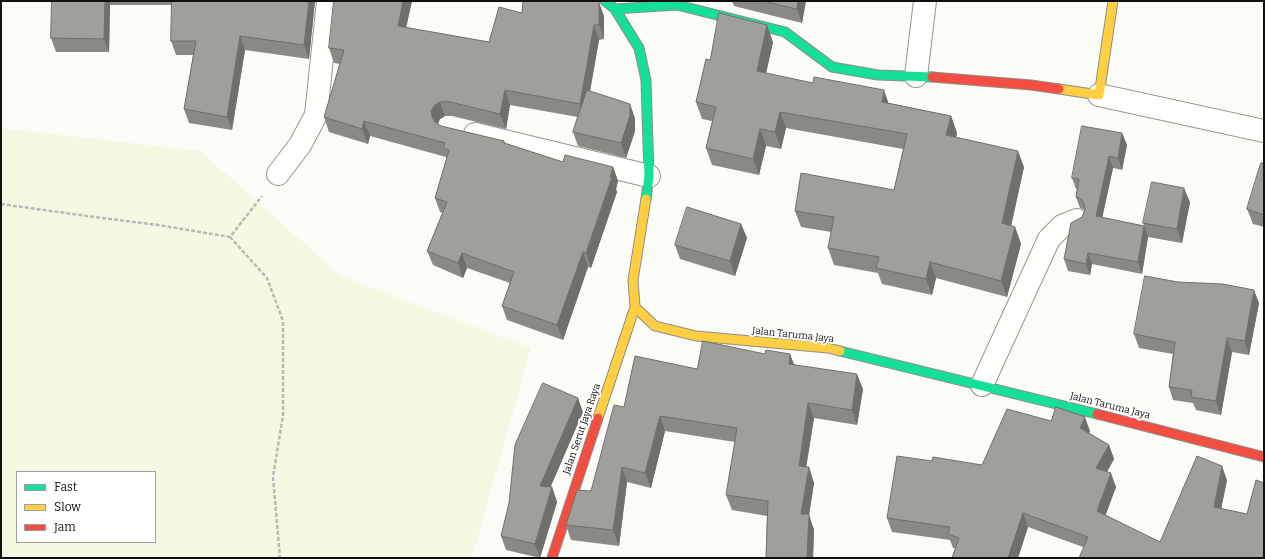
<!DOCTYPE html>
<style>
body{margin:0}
#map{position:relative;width:1265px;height:559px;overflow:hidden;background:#fcfcf6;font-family:Bitter,serif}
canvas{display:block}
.frame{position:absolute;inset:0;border:2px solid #101010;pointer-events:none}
.legend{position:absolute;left:16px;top:471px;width:140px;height:72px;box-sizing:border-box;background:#fff;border:1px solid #9f9f9f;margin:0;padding:5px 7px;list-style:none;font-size:12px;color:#101010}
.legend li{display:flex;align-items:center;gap:8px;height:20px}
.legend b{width:20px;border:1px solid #9f9f9f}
</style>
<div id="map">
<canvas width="1265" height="559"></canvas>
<div class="frame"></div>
<ul class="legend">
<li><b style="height:5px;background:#16e098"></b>Fast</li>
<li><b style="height:5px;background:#ffcf43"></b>Slow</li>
<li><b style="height:5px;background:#f24e42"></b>Jam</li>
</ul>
</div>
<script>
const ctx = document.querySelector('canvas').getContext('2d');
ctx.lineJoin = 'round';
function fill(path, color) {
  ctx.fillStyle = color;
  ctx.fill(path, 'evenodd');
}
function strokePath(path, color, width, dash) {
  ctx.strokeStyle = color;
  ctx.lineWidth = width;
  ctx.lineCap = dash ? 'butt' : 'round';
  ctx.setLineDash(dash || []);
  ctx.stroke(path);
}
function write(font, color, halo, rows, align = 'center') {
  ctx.font = font + ' Bitter,serif';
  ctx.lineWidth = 4;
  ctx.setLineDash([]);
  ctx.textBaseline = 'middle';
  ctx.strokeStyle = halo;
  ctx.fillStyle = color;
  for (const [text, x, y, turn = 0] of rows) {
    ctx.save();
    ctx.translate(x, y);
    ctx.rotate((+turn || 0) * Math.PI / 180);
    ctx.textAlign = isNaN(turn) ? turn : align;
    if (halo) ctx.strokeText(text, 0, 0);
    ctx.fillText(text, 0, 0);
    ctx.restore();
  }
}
fill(new Path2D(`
 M1,128L200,151L341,276L531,348L472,558H1ZM17,472H155V542H17Z`), '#f5f8e3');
const street = new Path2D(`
 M916,76L925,1
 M1099,95L1264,131
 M475,134L649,176
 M278,174L300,145L316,115L328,1
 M982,385L1049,239L1062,226L1077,220`);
const fast = new Path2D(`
 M605,1L615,9L639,48L646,80L649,176L646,199
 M615,9L677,5L785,32L832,67L878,75L932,77
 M840,351L1097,414`);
const slow = new Path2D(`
 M1059,89L1099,95L1113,1
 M646,199L633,280L635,307L655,326L696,336L828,348L840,351
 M598,418L635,307`);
const jam = new Path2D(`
 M932,77L1031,85L1059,89
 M1097,414L1264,457
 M552,558L598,418`);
strokePath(street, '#969694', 24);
strokePath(fast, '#8d8d8a', 11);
strokePath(slow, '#8d8d8a', 11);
strokePath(jam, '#8d8d8a', 11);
strokePath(new Path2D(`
 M1,204L87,216L158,225L230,237L262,196
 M230,237L267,278L283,321V415L273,477L280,558`), '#b9b9b8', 2.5, [4, 2]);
strokePath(street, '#fffffe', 22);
strokePath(fast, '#16e098', 9);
strokePath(slow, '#ffcf43', 9);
strokePath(jam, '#f24e42', 9);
fill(new Path2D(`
 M52,1H315L309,59L245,50L232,130L189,123L184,109L193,55H176L171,41L172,5H110L109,52H56L51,38Z
 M412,1L406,28L489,42L522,13L604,16V39L599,40L590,91L635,118V131L626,158L578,146L573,132L578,117L510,105L506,129L452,116H445L440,119L438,124L441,126L504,141L505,143L563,162L613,167L618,181L616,189L617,192L591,268L588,267L563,340L507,320L502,306L510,283L467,268L463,278L433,265L427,251L443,213L440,212L435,198L447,159L446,157L370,136L368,144L329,132L324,117L340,64L334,63L329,48Z
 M732,1H806L802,23L734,6Z
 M773,42L766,73L889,103L951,116L957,133L956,137L1024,167L1011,226L1015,227L1021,244L1007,297L936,278L932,295L882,284L878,273L834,265L828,248L831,232L801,227L795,211L894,190L903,149L786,128L781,149L766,146L759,175L712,165L706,148L712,121L702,119L696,102L710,60Z
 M1122,133L1127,145L1122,170L1113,168L1102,218L1144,226L1143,223L1190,202L1182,243L1148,237L1142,274L1092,264L1090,275L1068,271L1064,259L1085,210L1080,208L1076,197L1077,189H1076L1072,178Z
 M1264,163V227L1253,224L1247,209Z
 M741,224L747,238L735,276L680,259L675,245Z
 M1259,303L1249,355L1232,352L1221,415L1196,410L1193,403L1173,400L1169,387L1173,354L1139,348L1134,334Z
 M794,364L863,389L857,425L814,418L806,467L814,483L809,515L814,530L813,558H766L767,516L732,510L726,495L735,442L665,431L651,488L627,482L619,546L571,540L566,525L591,491L624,407L697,369Z
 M583,412L550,487H552L557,502L540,558L506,550L501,536Z
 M1051,421L1090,431L1089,433L1109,445L1114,459L1107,472L1116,487L1105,515L1160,542L1227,480L1221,508L1264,558L1083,547L1028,527L1018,558H952L955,548H953L950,540L892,532L887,518L932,461L982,465Z`), '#8a8985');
fill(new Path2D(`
 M105,1H109L110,5L109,52L104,39Z
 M309,1H315L309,59L304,45Z
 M403,1H412L403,41L398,26Z
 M798,1H806L802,23L797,9Z
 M599,2L604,16V39L599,25Z
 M594,25L599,40L585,119L580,104Z
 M767,25L773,42L763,87L757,71Z
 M240,36L245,50L232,130L227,117Z
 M505,90L510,105L506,129L500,114Z
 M884,90L890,107L882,102Z
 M440,102L445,116L440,119L437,125L432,117L431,111L435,105Z
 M630,104L635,118V131L626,158L621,143Z
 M780,112L786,128L781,149L775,132Z
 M951,116L957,133L953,152L946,135Z
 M364,121L370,136L368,144L362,129Z
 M760,129L766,146L759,175L753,159Z
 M1122,133L1127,145L1122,170L1118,158Z
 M1018,151L1024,167L1008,240L1002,223Z
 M1109,156L1113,168L1100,228L1096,216Z
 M613,167L618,181L616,189L617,192L591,268L586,253Z
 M1184,188L1190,202L1182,243L1177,229Z
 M741,224L747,238L735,276L730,261Z
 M1144,226L1148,237L1142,274L1138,262Z
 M1015,227L1021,244L1007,297L1001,281Z
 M583,252L588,267L563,340L557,325Z
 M462,253L467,268L463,278L458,263Z
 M1088,253L1092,264L1090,275L1086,264Z
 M930,262L936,278L932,295L926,279Z
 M1254,290L1259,303L1249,355L1245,341Z
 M1227,338L1232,352L1221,415L1216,401Z
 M790,354L796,369L789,364Z
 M857,374L863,389L857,425L852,410Z
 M578,398L583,412L545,500L540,486Z
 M808,403L814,418L804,481L799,466Z
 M660,416L665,431L651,488L645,473Z
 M1085,417L1090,431L1085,442L1080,428Z
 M1109,445L1114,459L1101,482L1096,468Z
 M1222,466L1227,480L1219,520L1214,507Z
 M622,467L627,482L619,546L613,530Z
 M809,467L814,483L809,515L814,530L813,558H807L801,514Z
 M1111,473L1116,487L1102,525L1097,511Z
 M552,487L557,502L540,558L535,544Z
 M1023,513L1028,527L1018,558H1008Z`), '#706f6c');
const building = new Path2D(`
 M52,1H105L104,39L51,38Z
 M172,1H309L304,45L240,36L227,117L184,109L196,41H171Z
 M334,1H403L398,26L489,42L499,7L522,13L523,1H598L599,2V25H594L580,104L505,90L500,114L446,101L440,102L435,105L431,111L432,117L435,122L441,126L504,141V143L563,162L565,155L613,167L610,177H612L586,253L583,252L557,325L502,306L514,272L462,253L458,263L427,251L447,202L435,198L449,150L443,148L445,143L364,121L362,129L324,117L344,50L329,48Z
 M764,1H798L797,9Z
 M719,13L767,25L757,71L813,83L814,77L884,90L882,102L951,116L946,135L1018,151L1002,223L1015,227L1001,281L930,262L926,279L876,268L879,257L828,248L834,217L795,211L801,173L894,190L907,134L780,112L775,132L760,129L753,159L706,148L716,107L696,102L706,59L710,60Z
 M587,90L630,104V116L621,143L573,132Z
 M1082,126L1122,133L1118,158L1109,156L1096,216L1144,226L1138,262L1088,253L1086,264L1064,259L1071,223L1082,217L1085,210L1084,204L1081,199L1076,197L1079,179L1072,178Z
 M1261,163H1264V215L1247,209Z
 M1152,182L1184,188L1177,229L1143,223Z
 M687,207L741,224L730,261L675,245Z
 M1145,276L1178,282L1223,284L1254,290L1245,341L1227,338L1216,401L1191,397L1192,390L1169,387L1175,342L1134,334Z
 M703,341L765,354L766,350L790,354L789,364L857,374L852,410L808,403L799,466L809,467L801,514H809L807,558H766L768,501L726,495L737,428L660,416L645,473L622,467L613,530L566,525L577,490L591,491L614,405L624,407L635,356L697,369Z
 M543,383L578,398L540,486L552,487L535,544L501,536L509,503L515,445Z
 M1056,407L1085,417L1080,428L1109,445L1096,468L1111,473L1097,511L1160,542L1197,456L1222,466L1214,507L1247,514L1256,480L1264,483V558H1079L1088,537L1023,513L1008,558H952L959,538L948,534L950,527L887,518L897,456L932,461L933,457L982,465L1007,409L1051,421Z`);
fill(building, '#a09f9b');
strokePath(building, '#706f6c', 1);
write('10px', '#101010', '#fff', [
 ["Jalan Taruma Jaya",793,335,6],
 ["Jalan Taruma Jaya",1110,406,14],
 ["Jalan Serut Jaya Raya",582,429,-71]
]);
</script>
